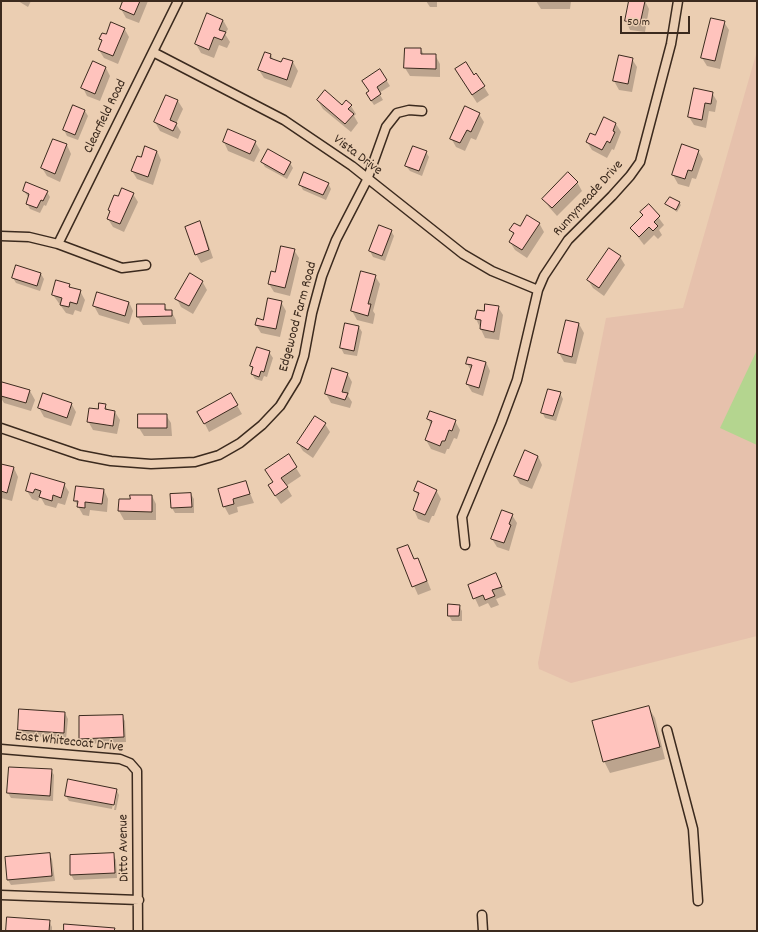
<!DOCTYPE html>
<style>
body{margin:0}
#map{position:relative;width:758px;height:932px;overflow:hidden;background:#ebceb2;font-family:Dekko,sans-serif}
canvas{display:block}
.frame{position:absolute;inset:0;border:2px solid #3b2a1e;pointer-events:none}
.scale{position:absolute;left:620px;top:16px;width:70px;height:18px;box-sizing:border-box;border:2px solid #3b2a1e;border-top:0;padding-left:5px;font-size:12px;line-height:14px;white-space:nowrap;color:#3b2a1e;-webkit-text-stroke:3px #ebceb2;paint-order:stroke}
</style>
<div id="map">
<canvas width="758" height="932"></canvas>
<div class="frame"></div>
<div class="scale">50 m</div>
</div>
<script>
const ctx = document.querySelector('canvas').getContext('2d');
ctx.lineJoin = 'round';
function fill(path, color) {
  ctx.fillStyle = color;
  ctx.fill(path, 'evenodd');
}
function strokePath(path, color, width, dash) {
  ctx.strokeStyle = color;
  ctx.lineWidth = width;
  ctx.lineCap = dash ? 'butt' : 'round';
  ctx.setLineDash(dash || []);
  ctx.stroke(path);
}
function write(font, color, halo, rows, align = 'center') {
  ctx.font = font + ' Dekko,sans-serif';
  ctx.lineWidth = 3;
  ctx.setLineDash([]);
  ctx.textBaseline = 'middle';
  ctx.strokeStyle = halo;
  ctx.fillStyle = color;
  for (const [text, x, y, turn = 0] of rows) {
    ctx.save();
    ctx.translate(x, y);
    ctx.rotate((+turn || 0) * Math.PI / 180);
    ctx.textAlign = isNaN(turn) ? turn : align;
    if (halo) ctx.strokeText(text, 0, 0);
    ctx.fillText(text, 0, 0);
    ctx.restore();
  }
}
fill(new Path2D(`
 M757,51V636L571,683L539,669L538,663L606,318L683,308Z`), '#e6c1ac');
fill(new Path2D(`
 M757,350V445L720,428Z`), '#b4d58f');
fill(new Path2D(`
 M18,1H31L28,7Z
 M123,1H148L139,23L126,18L121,9Z
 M426,1H437V7H430Z
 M536,1H571L570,9H541Z
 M630,1H645L649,9L645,32L630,30L626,21Z
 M223,20L228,29L225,34L230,42L227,48L219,45L214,58L201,53L196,44Z
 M724,22L729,30L720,69L707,66L702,58Z
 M124,28L129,37L118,64L104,58L99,50L102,42L101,39Z
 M421,49L424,55H435L440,64V77L410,76L405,68Z
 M271,55L274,61L281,64L283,59L293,62L298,71L291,88L264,78L259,70Z
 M632,59L637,67L632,92L619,90L614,81Z
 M106,68L110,76L100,101L87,96L83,88Z
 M380,70L390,86L379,93L383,100L374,105L370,99V92Z
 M476,74L489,95L477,103L461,78Z
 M712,93L717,101L715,112L709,111L706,128L694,125L689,117Z
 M167,96L178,101L183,109L176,124L181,132L178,139L160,131L155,122Z
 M318,101L342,106H351L356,114L354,116L358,123L351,132L323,109Z
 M85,111L88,116L78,140L67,136L64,130Z
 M479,114L484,122L476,140L471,138L465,151L456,147L451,138Z
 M604,118L616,124L621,132L614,150L612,149L607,158L592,150L587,142L595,136Z
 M53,140L67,145L71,154L60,182L47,176L42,168Z
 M224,142H255L260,150L254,162L228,151Z
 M157,151L161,160L153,185L137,179L132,171L142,158Z
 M698,151L703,159L696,179L692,178L689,187L678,184L673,175Z
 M426,152L429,157L422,176L410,171L406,166Z
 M262,162L290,163L293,168L287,179L265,167Z
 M577,182L582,191L557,216L549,207L544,199Z
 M328,183L331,189L326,200L303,190L300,184Z
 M24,191L47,192L50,197L46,206L44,205L40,213L30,209L27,203L29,198Z
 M133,194L138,202L124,232L113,227L108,219L110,213L109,210L118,198Z
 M679,203L681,205L677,212L667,204Z
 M649,205L664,225L659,230L662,235L658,239L654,235L644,245L631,228L644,216Z
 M200,222L204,231L213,258L201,263L196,254Z
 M539,223L544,232L527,258L515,250L510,242L514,236L511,230Z
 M391,231L394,236L385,261L373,257L370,251Z
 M294,250L299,258L290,296L274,292L269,284Z
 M620,257L625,265L604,296L593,288L588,280Z
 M41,274L44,279L40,291L16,283L13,278Z
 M375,276L380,284L373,311L375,314L373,324L357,320L352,311Z
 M202,281L207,290L193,314L181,307L177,299Z
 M69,284L71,289L80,291L85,300L81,312L75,310L73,315L66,313L53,295Z
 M98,293L129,302L133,311L129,324L99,315L94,306Z
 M281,302L286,311L280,337L261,333L256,325L264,321Z
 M164,305L168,311H171L176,320V324L143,325L138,317Z
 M498,307L503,315L499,340L485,338L476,319L485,313Z
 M566,321L579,324L584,333L576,364L564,362L559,353Z
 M346,324L359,327L362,332L357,356L344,354L341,348Z
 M269,352L273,358L267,377L264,376L262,381L255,379L252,374L253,369L252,366Z
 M486,362L490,371L483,396L472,392L467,384L471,370L467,364Z
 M347,373L352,382L348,396L352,402L350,408L331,403L326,394Z
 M3,383L30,391L35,400L31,411L4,403L1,398Z
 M560,393L563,399L556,421L545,418L542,412Z
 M43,394L71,403L76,412L71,426L44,417L39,408Z
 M235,402L242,414L209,432L199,412Z
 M105,405L108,411L115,412L120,420L117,434L93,430L88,421Z
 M139,415H166L171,423L172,436H144L139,428Z
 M428,419L455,421L460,430L457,439L454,438L449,449H447L445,454L431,449L426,440L431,425Z
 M325,424L330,432L313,458L303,451L298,443Z
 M288,455L301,476L286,486L292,496L281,504L274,494V482Z
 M538,456L542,465L532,489L520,484L515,476Z
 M1,465L14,468L18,477L12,501L1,498Z
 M32,474L64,484L69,492L65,505L58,503L56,508L45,505L40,496L38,501L32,499L27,491Z
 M246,483L254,503L237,507L238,512L229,515L224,506Z
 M104,490L108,499L107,512L90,510L89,516L83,515L75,501Z
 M436,490L441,499L434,516H432L429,523L418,519L414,510L419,497L415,491Z
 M191,494L194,499V513H175L172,508Z
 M152,496L156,504V520H124L119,511L120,500H131Z
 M512,515L517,523L509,551L497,547L492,539Z
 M407,546L415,560L417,559L422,567L431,590L418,595L398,550Z
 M496,575L506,595L496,599L499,605L491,608L488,603L479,607L469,585Z
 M459,606L462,611V621H452L449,616Z
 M648,707L655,718L665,759L610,773L604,761Z
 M65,713L68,719L66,739L22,735L19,730Z
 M122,716L125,721L126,742L83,744L80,738Z
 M51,770L54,775L53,801L11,798L8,793Z
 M116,789L119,795L116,810H114L117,793H115L112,809L69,801L66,796Z
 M49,854L52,859L55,881L11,885L8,880Z
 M113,854L116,860L117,878L74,880L71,875Z
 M49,921L52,927V931H7Z`), '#0003');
const building = new Path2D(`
 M123,1H140L134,15L120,9Z
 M629,1H645L640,24L625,21Z
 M207,13L223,20L219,30L226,32L222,40L214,37L209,50L195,44Z
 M711,18L725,21L715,61L701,58Z
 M111,22L125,28L113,56L98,50L102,40L99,39L102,33L106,34Z
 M405,48H421V54H436V69L404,68Z
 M265,52L271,54L270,58L281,62L283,58L293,61L287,80L258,70Z
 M619,55L633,58L628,84L613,81Z
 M93,61L106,67L95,94L81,88Z
 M466,62L474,75L476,73L485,86L472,95L455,69Z
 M380,69L387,80L377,87L381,94L371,101L366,93L369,91L362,81Z
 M694,88L713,92L711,104L705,103L702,120L688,117Z
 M325,90L342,105L346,100L352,105L348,109L354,114L345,124L317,100Z
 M166,95L178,100L170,120L177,123L173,131L154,122Z
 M73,105L85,110L75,135L63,130Z
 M465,106L480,113L471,132L467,130L460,143L450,139Z
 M604,117L616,123L613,131L615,132L610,143L607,141L602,150L586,142L590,133L595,135Z
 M228,129L256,141L250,154L223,142Z
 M53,139L67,144L55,174L41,168Z
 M682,144L699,150L692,171L688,170L685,179L672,175Z
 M145,146L157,151L148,177L131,171L137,156L141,157Z
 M413,146L427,151L419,171L405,166Z
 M268,149L291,162L284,175L261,162Z
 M304,172L329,183L323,195L299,185Z
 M568,172L578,182L552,208L542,199Z
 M26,182L48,191L43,201L41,200L37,208L26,204L29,194L23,191Z
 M122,188L134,193L120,224L107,219L110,211L108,210L114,195L118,196Z
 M670,197L680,202L676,210L665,204Z
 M649,204L660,216L654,222L658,226L653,231L649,227L639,237L630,228L643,215L640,212Z
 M527,215L540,223L522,250L509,242L514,233L509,230L514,223L520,226Z
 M200,221L209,250L195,255L185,227Z
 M379,225L392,230L382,256L369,251Z
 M281,246L295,249L285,288L268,284L271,271L275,272Z
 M609,248L621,256L599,288L587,280Z
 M16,265L41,273L37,286L12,278Z
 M361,271L376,275L368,304H371L368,316L351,311Z
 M190,273L203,281L189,306L175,299Z
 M56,280L70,284L69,287L81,290L77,304L70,302L69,307L60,305L62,298L52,295Z
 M97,292L129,302L125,316L93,306Z
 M268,298L282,301L276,329L255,325L257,318L263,320Z
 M137,304H165V310H172V316L137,317Z
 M485,304L499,306L494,332L480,329L481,320L475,319L477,310L484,311Z
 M566,320L579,323L572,357L558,353Z
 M345,323L359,326L354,351L340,348Z
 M257,347L270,351L264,372L261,371L259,377L251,374L253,367L250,366Z
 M468,357L486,362L479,388L466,384L472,365L466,364Z
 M332,368L348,373L342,392L348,393L345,400L325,394Z
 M2,382L30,390L26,403L1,396Z
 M548,389L561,392L553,416L541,413Z
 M43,393L72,403L67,418L38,408Z
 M231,393L238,405L204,424L197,412Z
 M99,403L106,404L105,409L115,411L113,426L87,422L89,408L98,409Z
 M430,411L456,420L452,431L449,430L445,441H442L440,446L425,440L432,421L427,419Z
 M138,414H167V428H138Z
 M315,416L326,423L308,450L297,443Z
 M525,450L538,456L528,481L514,476Z
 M289,454L297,467L281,478L288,487L275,496L268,485L273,482L265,470Z
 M1,464L14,467L7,493L1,491Z
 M31,473L65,483L61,498L53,495L52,501L39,497L41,491L35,489L33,493L26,491Z
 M246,481L250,494L233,499L234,504L223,507L218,489Z
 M418,481L437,490L425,515L413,510L419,493L414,491Z
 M76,486L104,489L102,504L85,502V508L77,507L78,501H74Z
 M191,493L192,507L171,508L170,494Z
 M130,495H152V512L118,511L119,499H130Z
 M502,510L513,514L509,524L511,525L504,543L491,539Z
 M408,545L414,559L418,558L427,581L412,587L397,549Z
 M496,573L502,587L492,590L495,596L485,600L483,595L473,599L468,585Z
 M448,604L460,605L459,616H448Z
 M649,706L660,747L603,762L592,721Z
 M19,709L65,712L64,733L18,730Z
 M123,715L124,737L79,739V716Z
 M9,767L52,769L50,796L7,793Z
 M68,779L117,789L114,805L65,796Z
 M50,853L52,876L7,880L5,857Z
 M114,853L115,873L70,875V855Z
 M7,917L50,920L49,931H6Z
 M64,924L115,928L114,931H64Z`);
fill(building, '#ffc3bd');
strokePath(building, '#3b2a1e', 1);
const street = new Path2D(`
 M153,52L284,120L352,166L463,254L492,271L538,290
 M1,236L29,237L58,244L122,268L146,265
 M58,244L178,1
 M1,428L80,455L111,461L151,464L195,462L219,455L240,443L262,425L280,406L296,380L304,356L312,313L322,276L336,240L367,180L386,127L397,113L409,110L422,111
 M465,545L462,517L501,423L517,380L538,290L544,276L568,240L612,196L630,176L640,162L671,44L678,1
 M667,730L693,829L698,901
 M1,749L120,759L130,763L137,771L138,931
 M1,895L139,900
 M482,915L483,931`);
strokePath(street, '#3b2a1e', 11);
strokePath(street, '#ebceb2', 8);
write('14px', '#3b2a1e', '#ebceb2', [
 ["Clearfield Road",106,117,-64],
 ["Vista Drive",357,156,37],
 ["Runnymeade Drive",589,199,-48],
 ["Edgewood Farm Road",299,317,-75],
 ["East Whitecoat Drive",69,743,6],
 ["Ditto Avenue",125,848,-91]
]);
</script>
